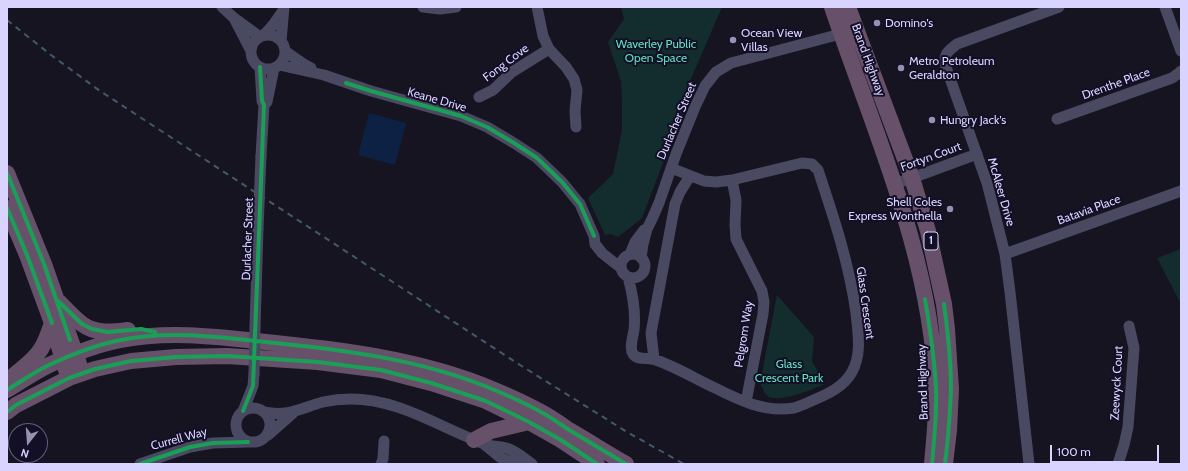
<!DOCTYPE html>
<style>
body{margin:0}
#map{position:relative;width:1188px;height:471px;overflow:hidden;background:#161421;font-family:Cabin,sans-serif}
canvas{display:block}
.frame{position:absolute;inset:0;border:8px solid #d9d4ff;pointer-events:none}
.north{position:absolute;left:8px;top:423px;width:40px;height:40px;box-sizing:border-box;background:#130f26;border:1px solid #625e7d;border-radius:50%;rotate:197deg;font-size:11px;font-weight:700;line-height:16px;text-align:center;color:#d9d4ff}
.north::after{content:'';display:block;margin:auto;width:14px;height:18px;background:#9591b1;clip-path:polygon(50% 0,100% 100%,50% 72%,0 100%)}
.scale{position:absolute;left:1050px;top:445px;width:109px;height:18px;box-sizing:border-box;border:2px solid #d9d4ff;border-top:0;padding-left:5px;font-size:12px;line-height:14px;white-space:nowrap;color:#d9d4ff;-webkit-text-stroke:3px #130f26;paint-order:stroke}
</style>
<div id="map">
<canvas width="1188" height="471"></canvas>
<div class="frame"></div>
<div class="north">N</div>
<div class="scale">100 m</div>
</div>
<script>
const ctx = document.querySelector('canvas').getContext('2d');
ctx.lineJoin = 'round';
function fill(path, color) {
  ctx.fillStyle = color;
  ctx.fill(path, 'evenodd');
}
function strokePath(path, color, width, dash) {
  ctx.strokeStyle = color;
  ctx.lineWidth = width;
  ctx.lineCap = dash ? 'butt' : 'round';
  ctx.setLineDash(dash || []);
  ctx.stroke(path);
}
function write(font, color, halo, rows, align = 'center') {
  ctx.font = font + ' Cabin,sans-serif';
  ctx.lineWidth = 4;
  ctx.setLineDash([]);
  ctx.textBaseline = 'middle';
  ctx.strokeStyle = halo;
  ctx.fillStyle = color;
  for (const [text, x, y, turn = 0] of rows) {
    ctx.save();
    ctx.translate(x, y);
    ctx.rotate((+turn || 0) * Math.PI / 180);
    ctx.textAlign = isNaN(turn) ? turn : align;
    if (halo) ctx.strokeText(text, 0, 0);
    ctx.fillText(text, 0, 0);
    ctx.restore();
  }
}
fill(new Path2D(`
 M621,7H722L688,86L692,87L642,218L618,237L611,234L605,235L588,198L613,174L622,130V104L621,81L608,42L624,19Z
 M1181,249V304L1157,258Z
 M777,295L814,337L812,361L825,384C813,389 777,405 766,395C764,392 762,387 760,383Z`), '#132c2d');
fill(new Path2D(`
 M369,113L406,123L395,165L358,155Z`), '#0d2144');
strokePath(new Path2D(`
 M222,7L234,18L260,37
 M423,7L440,9L456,7
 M537,7L543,36L549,49L566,67L574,79L577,90L575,111L576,127
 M1165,7L1181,51
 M235,20L251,51
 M264,35L273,25L284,9
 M251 52a17 17 0 1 1 34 0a17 17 0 1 1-34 0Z
 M281,41L284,7
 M285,51L305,65L311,68
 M279,65L324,75L371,91L461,116L487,127L514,143L537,158L562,182L580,204L594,236L595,244L602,253L621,268
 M260,67L262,101L264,105L261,156
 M479,97L493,90L512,72L549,49
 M264,105L267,102L274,68
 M1057,119L1172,78L1179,73L1181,71
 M732,180L736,200L735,225L736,239L762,291L764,302L763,314L746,402
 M894,184L912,178L977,154
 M630,254L635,242L644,230
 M1005,254L1181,191
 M621 266a12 12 0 1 1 24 0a12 12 0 1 1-24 0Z
 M641,258L643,244L647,229L652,219L659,203L676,154L695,107L705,86L716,72L731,63L848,32
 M628,277C633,295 636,312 634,330C633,337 629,348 633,354C638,361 648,357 656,360C676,367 694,378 713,387C739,400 764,413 794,408C801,406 809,402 816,399C830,393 844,386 852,372C862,354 858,333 856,313C849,263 834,218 818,170L812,164L802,163L732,180L716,182L704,181L671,168
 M255,327L258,229
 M654,359L651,333L675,204L680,192L690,176
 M236 425a17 17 0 1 1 34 0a17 17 0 1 1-34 0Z
 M243,411L253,386L254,374
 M264,412C289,417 301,408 323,402C332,400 342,399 351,399C399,399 439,427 482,443C491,447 501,446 509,449C517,452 525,459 532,464
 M268,435L293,413
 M485,445L501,458L508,461L528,464
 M140,464L190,447L213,443L248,442
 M381,464L383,459L384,441
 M1029,464L1010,292L1005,254L987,183L946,67C943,54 947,52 957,44L1059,7
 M1118,464L1124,445L1128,427L1134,348L1129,326`), '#4a4962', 11);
strokePath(new Path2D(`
 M832,7C874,132 932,257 936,391C937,416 934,440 932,464
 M848,7L912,178L928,231L944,304L947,329L951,389L949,430L945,464
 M7,173L44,264L79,364
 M7,208L27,255L52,323L66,370
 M59,302C66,309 74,318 82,324C95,334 112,332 128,330
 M10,379C20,369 33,362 41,349C46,341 49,332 52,323
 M7,390C20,382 33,373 47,366C70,355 95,345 121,340C166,331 211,336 256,341C337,349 420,358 497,391C511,397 525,403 539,411C549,416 559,423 569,430C588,441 607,453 626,464
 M7,412L16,405L69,378L95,369L131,361L176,357L227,356L318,362L381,370L431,383L486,401L529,422L561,440L597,464
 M474,440L491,431L529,422`), '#67516a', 16);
strokePath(new Path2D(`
 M7,20L51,55L100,91L520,365L627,432L684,464`), '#43596b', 2, [6, 5]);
strokePath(new Path2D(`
 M258,229L261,156
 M254,374L255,327`), '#4a4962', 11);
strokePath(new Path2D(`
 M346,83L371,91L461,116L487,127L514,143L537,158L562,182L580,204L594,236
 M7,173L44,264L70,340
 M7,208L27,255L52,323
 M925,299C930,329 935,360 936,390C937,415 934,440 932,464
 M58,301L82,324L92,329L108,332L141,329L155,332
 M944,304C948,333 951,362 951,390C950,415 948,440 945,464
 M7,390C20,382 33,373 47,366C70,355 95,345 121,340C166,331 211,336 256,341C337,349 420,358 497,391C511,397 525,403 539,411C549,416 559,423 569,430C588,441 607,453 626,464
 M243,411L253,386L264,105L262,101L260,67
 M7,412L16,405L69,378L95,369L131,361L176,357L227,356L318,362L381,370L431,383L486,401L529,422L561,440L597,464
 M140,464L190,447L213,443L248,442`), '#1a9f57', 4);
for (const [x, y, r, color] of [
 [877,23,4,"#9591b1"],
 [733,40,4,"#9591b1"],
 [901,68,4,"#9591b1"],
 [932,120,4,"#9591b1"],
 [950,209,4,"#9591b1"]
]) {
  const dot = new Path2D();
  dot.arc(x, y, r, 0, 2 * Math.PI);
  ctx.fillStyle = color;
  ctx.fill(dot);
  strokePath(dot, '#130f26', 1.5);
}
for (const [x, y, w] of [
 [931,241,14]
]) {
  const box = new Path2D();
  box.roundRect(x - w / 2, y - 9, w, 18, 3);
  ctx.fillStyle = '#130f26';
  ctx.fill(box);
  strokePath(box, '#d9d4ff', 1);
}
write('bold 11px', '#d9d4ff', null, [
 ["1",931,241]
]);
write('12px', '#d9d4ff', '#130f26', [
 ["Domino's",885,23],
 ["Ocean View",741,33],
 ["Villas",741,47],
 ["Metro Petroleum",909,61],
 ["Geraldton",909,75],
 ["Hungry Jack's",940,120],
 ["Shell Coles",942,202,"right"],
 ["Express Wonthella",942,216,"right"]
], 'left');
write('12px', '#5fe0c0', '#130f26', [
 ["Waverley Public",656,44],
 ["Open Space",656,58],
 ["Glass",789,364],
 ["Crescent Park",789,378]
]);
write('12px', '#d9d4ff', '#130f26', [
 ["Brand Highway",868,60,70],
 ["Fong Cove",506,63,-37],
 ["Drenthe Place",1116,84,-20],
 ["Keane Drive",437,100,16],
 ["Durlacher Street",677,121,-67],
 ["Fortyn Court",931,157,-20],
 ["McAleer Drive",1001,192,74],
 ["Batavia Place",1089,210,-20],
 ["Durlacher Street",248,239,-88],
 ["Glass Crescent",865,303,82],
 ["Pelgrom Way",744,334,-81],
 ["Brand Highway",923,382,-92],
 ["Zeewyck Court",1117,383,-87],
 ["Currell Way",179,439,-15]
]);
</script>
